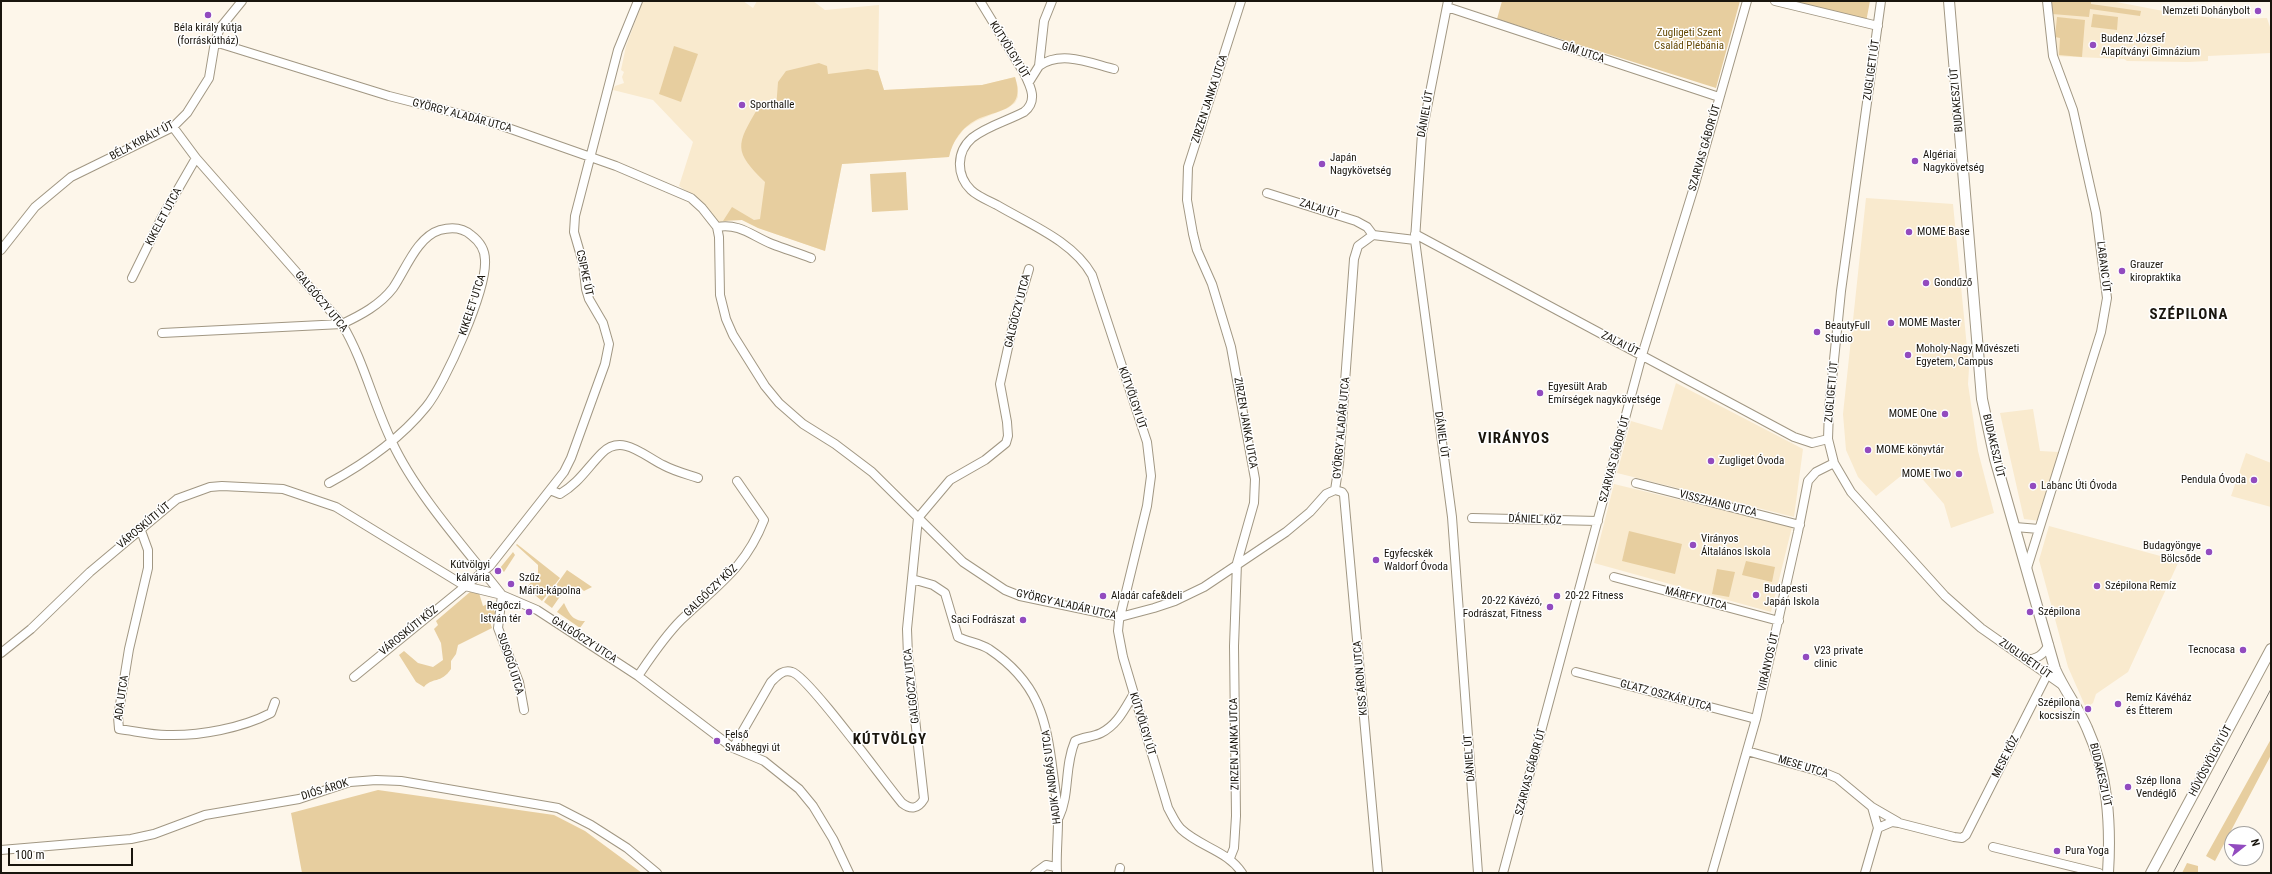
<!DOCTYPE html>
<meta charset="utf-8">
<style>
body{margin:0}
#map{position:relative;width:2272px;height:874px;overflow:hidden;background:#fdf6ea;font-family:"Roboto Condensed",sans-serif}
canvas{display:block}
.frame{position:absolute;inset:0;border:2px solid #19150d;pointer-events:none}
.north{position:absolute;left:2224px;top:826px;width:40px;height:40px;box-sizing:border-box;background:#fff;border:1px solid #a3a19e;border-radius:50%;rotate:73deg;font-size:11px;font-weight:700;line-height:16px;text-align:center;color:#19150d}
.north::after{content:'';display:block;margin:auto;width:14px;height:18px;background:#924bbf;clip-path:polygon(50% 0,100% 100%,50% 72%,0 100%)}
.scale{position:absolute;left:8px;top:848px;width:125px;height:18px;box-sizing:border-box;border:2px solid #19150d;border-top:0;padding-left:5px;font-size:12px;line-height:14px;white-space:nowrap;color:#19150d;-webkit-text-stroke:3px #fff;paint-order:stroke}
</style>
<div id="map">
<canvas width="2272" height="874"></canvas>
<div class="frame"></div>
<div class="north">N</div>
<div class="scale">100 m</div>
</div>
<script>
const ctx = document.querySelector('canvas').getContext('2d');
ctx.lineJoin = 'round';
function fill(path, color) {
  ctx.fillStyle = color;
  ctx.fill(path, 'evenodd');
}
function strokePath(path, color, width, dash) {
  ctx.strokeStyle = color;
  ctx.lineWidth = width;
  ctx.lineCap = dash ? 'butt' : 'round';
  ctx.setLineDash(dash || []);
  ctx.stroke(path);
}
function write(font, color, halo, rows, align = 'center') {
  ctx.font = font + ' "Roboto Condensed",sans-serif';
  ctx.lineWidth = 3;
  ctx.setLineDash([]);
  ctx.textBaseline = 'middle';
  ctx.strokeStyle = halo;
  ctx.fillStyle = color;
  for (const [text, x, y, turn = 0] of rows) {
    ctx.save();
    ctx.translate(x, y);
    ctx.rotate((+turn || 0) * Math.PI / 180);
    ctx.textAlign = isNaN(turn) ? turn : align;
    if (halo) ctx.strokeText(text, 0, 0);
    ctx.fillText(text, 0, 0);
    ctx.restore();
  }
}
fill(new Path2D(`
 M643,1H743L753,8L757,1H813L825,10L879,5L878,71L884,90L982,85L1015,77L1018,87V97L1015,103L1008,108L976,121L964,129L952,145L949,157L842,164L825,251L758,228L742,220H728L719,223L703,203L679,186L693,142L653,100L613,90L615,86L624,83L622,77L624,72L621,70L626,46Z
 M2047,1H2111L2179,14L2224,19L2267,18L2271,30V53L2208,56V61L2188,62L2127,61L2124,59L2053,56Z
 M1866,198L1953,204L1969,368L1968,384L1978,451L1994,513L1951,528L1944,504L1912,467L1876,496L1858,477L1846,450L1843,414Z
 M1676,383L1803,449L1794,517L1617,473L1631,421L1662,430Z
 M2033,409L2040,451L2059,452L2040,521L2024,519L2000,413Z
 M2246,453L2271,463V507L2231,496Z
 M1614,484L1792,527L1771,612L1594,563Z
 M2049,526L2179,561L2128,672L2096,694L2093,703L2086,708L2068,667L2039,560Z`), '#f9eace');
fill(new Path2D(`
 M1502,1H1740L1716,88L1497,19Z
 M1779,1H1870L1866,22Z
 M2051,1H2089L2091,2V4L2141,11L2140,16L2090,9L2089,17L2052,14Z
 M2093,14L2118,17L2117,30L2091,27Z
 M2057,17L2085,20L2082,57L2059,55L2060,38L2055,37Z
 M674,46L698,54L681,102L659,94Z
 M819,63L827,66L828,74L868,69L878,71L884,90L982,85L1015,77C1026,112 998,109 976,120C962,127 952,142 949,157L842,164L825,251L758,228L742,220L723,221L732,207L754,220L760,219L765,182C733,151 736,145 758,108L776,109L778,82L786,71Z
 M906,172L908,210L872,212L870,174Z
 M1629,531L1682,544L1675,574L1622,561Z
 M517,544L560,578L542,601L529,590L528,586L538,573V565L516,545Z
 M513,552L515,555L504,572L500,568Z
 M1746,561L1775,567L1772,582L1742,575Z
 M1717,569L1735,572L1729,597L1712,594Z
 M567,570L592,587L584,591L578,586L561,595L552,608L544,602Z
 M470,592L479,593L483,606L490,603L496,614L490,622L492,628L458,645L456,654L451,661V669C441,684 432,677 424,687L416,682L399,655L404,651L418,663L433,667L443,660L441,643L434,629L438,625L436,621Z
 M564,603C569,613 572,621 585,621L580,628L557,612Z
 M2271,739V755L2215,861L2206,856Z
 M378,790L554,815L585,831L642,873H302L291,813Z
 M2187,863L2198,866V873H2182Z`), '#e7ce9f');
const minor = new Path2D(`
 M980,1L1024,73C1031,87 1038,101 1024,112C1007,121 987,126 972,138C956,152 956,175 971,190C977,196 989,201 997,205C1029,224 1073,241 1092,275L1147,442L1151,476L1147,506L1119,621L1118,631L1123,657L1168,808C1172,815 1175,823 1181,829C1200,847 1228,851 1242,873
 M1448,1L1422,133L1415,240L1452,517L1478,873
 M1775,1L1878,26
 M1881,1L1841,291L1829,409L1828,439L1834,463L1851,492L1945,596L1981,628L2062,685
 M1447,7L1719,97
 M215,42L389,96L491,122L616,166L691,198L702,208L717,227L719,237L720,295L726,319L733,335L765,386L779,403L803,424L835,444L872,472L963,562L1005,590L1020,596L1120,617L1154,608L1175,601L1204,587L1286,532L1310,512L1326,494L1335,490L1339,464L1354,259L1358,246L1373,235
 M1039,66C1061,50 1090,63 1114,69
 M1029,82L1039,66L1044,21L1052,1
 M173,127L196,158L342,324C364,361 373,403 392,442C416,494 466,549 502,595
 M1267,193L1356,221L1367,227L1373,235L1415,240
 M717,227C740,223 752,236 772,244C785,249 798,253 811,258
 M1415,234L1794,437L1812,443L1828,439
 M1,250L35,207L71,177L173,127L187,113L209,78L215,42L220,28L242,1
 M132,278L162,217L196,158
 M162,333L342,324C361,315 380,305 393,288C406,269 417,237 440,230C451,227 462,227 471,235C479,241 485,250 485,260C487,290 445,384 426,407C400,439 364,464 329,483
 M1636,483L1800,525
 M550,490L560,494C579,483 587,468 602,453C622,433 644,456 663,465C674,471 686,474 698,478
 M1335,490L1342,492L1344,495L1378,873
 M1472,518L1598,521
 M2015,527L2039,529
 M140,528L148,550V568L129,649L118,717L119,729C135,731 151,735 167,735C200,736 242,728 271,713L275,702
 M2027,568L2101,332L2107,298L2096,213L2073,110L2053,56L2047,1
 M1614,577L1779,621
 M912,579L933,585L945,593L958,637C968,642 979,643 989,649C1038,682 1046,717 1053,773C1055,789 1058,805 1058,821C1058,838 1056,856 1057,873
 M502,595L498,628L519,682L524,710
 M1,653L31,629L90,572L177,499L210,487L222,486L283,489L336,507L465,586L502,595L537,610L638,676L733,748L764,761L799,789L813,806L833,839L849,873
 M2026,660C2038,658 2042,656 2049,645
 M1576,672L1756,719
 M638,676C651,657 664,637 681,620C716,586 745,569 764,520L737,481
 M354,677L490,566L564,472L571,458L605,364L609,344L603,323L589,299L586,289L583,263L574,232L575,216L618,50L638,1
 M733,748L771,682C777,676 783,669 792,672C808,676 885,783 902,803C911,810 918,809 924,799L908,656L907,629L918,518L950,480L985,460L1006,443L1008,436L1007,422L1000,384L1015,316L1029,269
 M1747,751L1825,773L1837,778L1872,807L1898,822
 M1872,807L1878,828
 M1059,817C1070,794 1064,767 1075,741C1083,737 1093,737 1101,733C1117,725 1124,710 1133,695
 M1878,828L1892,822L1899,823L1954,837L1962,838L1966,835L2047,675
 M1993,847L2099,873
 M1,850L131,839L154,834L205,815L299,799L350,782L376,780L401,781L558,808L591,825L627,848L657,873
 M1230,858L1234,848L1236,816L1234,646L1237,563L1254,503L1255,479L1231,347L1212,284L1197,250L1193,234L1187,200L1188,167L1241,1
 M1035,873L1046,865L1056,867L1057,871
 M1119,873L1120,868
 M1503,873L1642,355L1695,184L1747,1
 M1712,873L1756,719L1798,532L1808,481L1816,472L1834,463
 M1865,873L1878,828`);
const major = new Path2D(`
 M1949,1L1982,399L1995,459L2055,669C2064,690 2078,707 2087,728C2108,774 2111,824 2108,873
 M2151,873L2271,649`);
strokePath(minor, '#a19783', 10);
strokePath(major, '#a19783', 12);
strokePath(minor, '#fff', 8);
strokePath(major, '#fff', 10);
strokePath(new Path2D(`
 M2173,873L2271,689`), '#817c72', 1);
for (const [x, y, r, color] of [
 [2258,11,4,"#924bbf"],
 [208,15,4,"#924bbf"],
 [2093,45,4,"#924bbf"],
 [742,105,4,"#924bbf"],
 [1915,161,4,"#924bbf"],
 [1322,164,4,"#924bbf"],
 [1909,232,4,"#924bbf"],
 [2122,271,4,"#924bbf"],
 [1926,283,4,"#924bbf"],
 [1891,323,4,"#924bbf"],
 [1817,332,4,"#924bbf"],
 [1908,355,4,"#924bbf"],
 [1540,393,4,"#924bbf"],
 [1945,414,4,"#924bbf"],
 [1868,450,4,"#924bbf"],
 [1711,461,4,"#924bbf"],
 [1959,474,4,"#924bbf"],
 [2254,480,4,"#924bbf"],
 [2033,486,4,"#924bbf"],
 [1693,545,4,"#924bbf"],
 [2209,552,4,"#924bbf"],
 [1376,560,4,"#924bbf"],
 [498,571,4,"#924bbf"],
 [511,584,4,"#924bbf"],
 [2097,586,4,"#924bbf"],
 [1756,595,4,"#924bbf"],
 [1103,596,4,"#924bbf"],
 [1557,596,4,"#924bbf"],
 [1550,607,4,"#924bbf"],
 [529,612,4,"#924bbf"],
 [2030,612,4,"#924bbf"],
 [1023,620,4,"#924bbf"],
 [2243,650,4,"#924bbf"],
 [1806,657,4,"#924bbf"],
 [2118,704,4,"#924bbf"],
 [2088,709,4,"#924bbf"],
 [717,741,4,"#924bbf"],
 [2128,787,4,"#924bbf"],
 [2057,851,4,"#924bbf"]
]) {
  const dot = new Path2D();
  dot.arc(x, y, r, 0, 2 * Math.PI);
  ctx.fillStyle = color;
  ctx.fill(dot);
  strokePath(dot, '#fff', 1.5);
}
write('11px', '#19150d', '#fff', [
 ["Nemzeti Dohánybolt",2250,11,"right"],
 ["Béla király kútja",208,28,"center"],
 ["(forráskútház)",208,41,"center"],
 ["Budenz József",2101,39],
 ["Alapítványi Gimnázium",2101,52],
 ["Sporthalle",750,105],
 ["Algériai",1923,155],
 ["Nagykövetség",1923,168],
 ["Japán",1330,158],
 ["Nagykövetség",1330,171],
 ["MOME Base",1917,232],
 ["Grauzer",2130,265],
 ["kiropraktika",2130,278],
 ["Gondűző",1934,283],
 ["MOME Master",1899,323],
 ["BeautyFull",1825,326],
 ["Studio",1825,339],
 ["Moholy-Nagy Művészeti",1916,349],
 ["Egyetem, Campus",1916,362],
 ["Egyesült Arab",1548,387],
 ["Emírségek nagykövetsége",1548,400],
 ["MOME One",1937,414,"right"],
 ["MOME könyvtár",1876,450],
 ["Zugliget Óvoda",1719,461],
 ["MOME Two",1951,474,"right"],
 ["Pendula Óvoda",2246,480,"right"],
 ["Labanc Úti Óvoda",2041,486],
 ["Virányos",1701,539],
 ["Általános Iskola",1701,552],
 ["Budagyöngye",2201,546,"right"],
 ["Bölcsőde",2201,559,"right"],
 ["Egyfecskék",1384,554],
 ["Waldorf Óvoda",1384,567],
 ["Kútvölgyi",490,565,"right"],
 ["kálvária",490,578,"right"],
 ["Szűz",519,578],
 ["Mária-kápolna",519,591],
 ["Szépilona Remíz",2105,586],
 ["Budapesti",1764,589],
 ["Japán Iskola",1764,602],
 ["Aladár cafe&deli",1111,596],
 ["20-22 Fitness",1565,596],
 ["20-22 Kávézó,",1542,601,"right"],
 ["Fodrászat, Fitness",1542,614,"right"],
 ["Regőczi",521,606,"right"],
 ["István tér",521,619,"right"],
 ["Szépilona",2038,612],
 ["Saci Fodrászat",1015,620,"right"],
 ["Tecnocasa",2235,650,"right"],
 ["V23 private",1814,651],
 ["clinic",1814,664],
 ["Remíz Kávéház",2126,698],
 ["és Étterem",2126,711],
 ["Szépilona",2080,703,"right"],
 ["kocsiszín",2080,716,"right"],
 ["Felső",725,735],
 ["Svábhegyi út",725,748],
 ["Szép Ilona",2136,781],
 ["Vendéglő",2136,794],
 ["Pura Yoga",2065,851]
], 'left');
write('11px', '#654905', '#fff', [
 ["Zugligeti Szent",1689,33],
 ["Család Plébánia",1689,46]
]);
write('11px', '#19150d', '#fff', [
 ["KÚTVÖLGYI ÚT",1009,50,58],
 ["GÍM UTCA",1583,53,18],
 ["ZUGLIGETI ÚT",1872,70,-82],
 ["ZIRZEN JANKA UTCA",1210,99,-72],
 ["BUDAKESZI ÚT",1957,100,-95],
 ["DÁNIEL ÚT",1426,114,-80],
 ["GYÖRGY ALADÁR UTCA",462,116,15],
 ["BÉLA KIRÁLY ÚT",142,141,-28],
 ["SZARVAS GÁBOR ÚT",1705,148,-74],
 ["ZALAI ÚT",1319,209,18],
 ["KIKELET UTCA",164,217,-62],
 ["LABANC ÚT",2103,267,83],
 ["CSIPKE ÚT",584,273,78],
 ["GALGÓCZY UTCA",321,302,50],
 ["KIKELET UTCA",473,305,-72],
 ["GALGÓCZY UTCA",1018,311,-76],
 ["ZALAI ÚT",1620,344,27],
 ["ZUGLIGETI ÚT",1832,392,-85],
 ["KÚTVÖLGYI ÚT",1132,398,71],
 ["ZIRZEN JANKA UTCA",1245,423,80],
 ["GYÖRGY ALADÁR UTCA",1342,428,-85],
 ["DÁNIEL ÚT",1441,435,82],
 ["BUDAKESZI ÚT",1993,446,77],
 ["SZARVAS GÁBOR ÚT",1615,459,-75],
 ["VISSZHANG UTCA",1718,504,14],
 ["DÁNIEL KÖZ",1535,520,2],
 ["VÁROSKÚTI ÚT",144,526,-40],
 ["GALGÓCZY KÖZ",711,591,-44],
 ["MÁRFFY UTCA",1696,599,15],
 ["GYÖRGY ALADÁR UTCA",1066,605,13],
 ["VÁROSKÚTI KÖZ",409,631,-39],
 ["GALGÓCZY UTCA",584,640,33],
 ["ZUGLIGETI ÚT",2025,659,35],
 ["VIRÁNYOS ÚT",1769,662,-77],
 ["SUSOGÓ UTCA",510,664,72],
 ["KISS ÁRON UTCA",1361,678,-95],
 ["GALGÓCZY UTCA",912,686,-96],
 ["GLATZ OSZKÁR UTCA",1666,696,15],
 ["ADA UTCA",122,698,-82],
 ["KÚTVÖLGYI ÚT",1142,724,73],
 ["ZIRZEN JANKA UTCA",1235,744,-91],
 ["MESE KÖZ",2006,757,-63],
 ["DÁNIEL ÚT",1470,758,-94],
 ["HŰVÖSVÖLGYI ÚT",2211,761,-62],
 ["MESE UTCA",1803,767,17],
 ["SZARVAS GÁBOR ÚT",1531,772,-75],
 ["BUDAKESZI ÚT",2100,775,77],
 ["HADIK ANDRÁS UTCA",1052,777,-97],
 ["DIÓS ÁROK",325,790,-17]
]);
ctx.letterSpacing = '1px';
write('bold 15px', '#19150d', '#fff', [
 ["SZÉPILONA",2189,315],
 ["VIRÁNYOS",1514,439],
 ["KÚTVÖLGY",890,740]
]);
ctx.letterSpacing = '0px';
</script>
